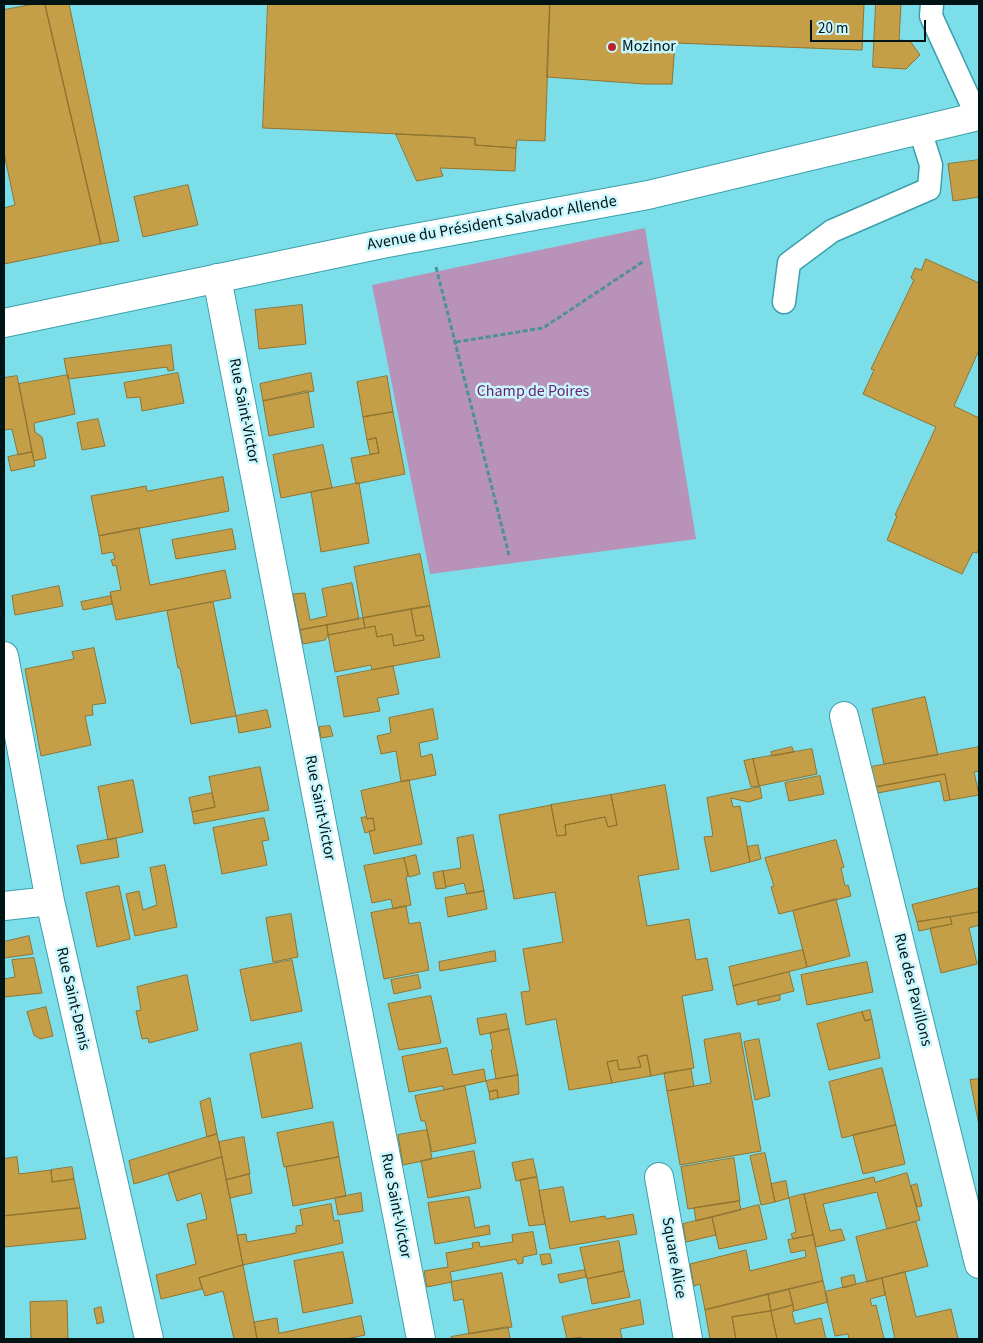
<!DOCTYPE html>
<meta charset="utf-8">
<style>
body{margin:0}
#map{position:relative;width:983px;height:1343px;overflow:hidden;background:#7cdee9;font-family:"Source Sans 3",sans-serif}
canvas{display:block}
.frame{position:absolute;inset:0;border:5px solid #001315;pointer-events:none}
.scale{position:absolute;left:810px;top:20px;width:116px;height:22px;box-sizing:border-box;border:2px solid #001315;border-top:0;padding-left:6px;font-size:15px;line-height:18px;white-space:nowrap;color:#001315;-webkit-text-stroke:4px #c9f6fc;paint-order:stroke}
</style>
<div id="map">
<canvas width="983" height="1343"></canvas>
<div class="frame"></div>
<div class="scale">20 m</div>
</div>
<script>
const ctx = document.querySelector('canvas').getContext('2d');
ctx.lineJoin = 'round';
function fill(path, color) {
  ctx.fillStyle = color;
  ctx.fill(path, 'evenodd');
}
function strokePath(path, color, width, dash) {
  ctx.strokeStyle = color;
  ctx.lineWidth = width;
  ctx.lineCap = dash ? 'butt' : 'round';
  ctx.setLineDash(dash || []);
  ctx.stroke(path);
}
function write(font, color, halo, rows, align = 'center') {
  ctx.font = font + ' "Source Sans 3",sans-serif';
  ctx.lineWidth = 5;
  ctx.setLineDash([]);
  ctx.textBaseline = 'middle';
  ctx.strokeStyle = halo;
  ctx.fillStyle = color;
  for (const [text, x, y, turn = 0] of rows) {
    ctx.save();
    ctx.translate(x, y);
    ctx.rotate((+turn || 0) * Math.PI / 180);
    ctx.textAlign = isNaN(turn) ? turn : align;
    if (halo) ctx.strokeText(text, 0, 0);
    ctx.fillText(text, 0, 0);
    ctx.restore();
  }
}
fill(new Path2D(`
 M645,228L696,539L430,574L372,285Z`), '#b892b9');
const building = new Path2D(`
 M35,4H45L101,244L4,264V208L15,205L4,153V10Z
 M45,4H69L119,241L101,244Z
 M268,4H550L545,141L517,140L516,148L475,145V138L467,137L263,128Z
 M550,4H864L862,50L675,43L672,84H645L547,77Z
 M876,4H901L899,40L910,41L920,55L906,69L873,67Z
 M396,134L475,138V145L516,148L515,171L440,168L443,176L417,181Z
 M979,160V197L953,201L948,164Z
 M188,185L198,225L143,237L134,197Z
 M926,259L979,283V350L954,406L979,418V548L977,553L973,552L962,574L887,540L897,516L895,515L936,427L863,394L874,370L871,369L914,280L911,278L915,268L921,270Z
 M302,305L306,344L259,349L255,310Z
 M171,345L174,370L168,371L167,367L68,379L64,359Z
 M178,373L184,403L142,411L140,397L127,398L124,383Z
 M311,373L314,391L263,401L260,384Z
 M68,375L75,414L34,423L35,432L42,437L46,458L34,461L19,384Z
 M17,376L32,452L18,455L12,429L4,430V378Z
 M387,376L393,412L363,417L357,382Z
 M308,391L314,427L269,436L263,401Z
 M393,412L405,474L356,484L351,458L379,453L376,438L367,440L363,417Z
 M98,419L105,446L82,450L77,423Z
 M376,438L379,453L370,454L367,440Z
 M323,445L332,488L281,498L273,455Z
 M32,452L35,466L11,471L8,457Z
 M223,477L229,511L99,536L91,496L146,486L147,491Z
 M359,483L369,543L321,552L311,492Z
 M139,528L150,585L225,570L231,598L116,620L110,592L121,590L116,565L113,566L111,560L115,559L113,552L102,554L99,536Z
 M232,529L236,549L176,559L172,540Z
 M420,554L430,606L363,618L354,567Z
 M352,583L359,619L300,630L293,594L305,593L310,620L327,616L322,589Z
 M59,586L63,606L15,615L12,596Z
 M111,596L112,604L83,610L81,602Z
 M213,602L236,716L191,724L180,668H178L167,611Z
 M430,606L440,657L372,670L371,665L335,672L328,635L375,626L377,637L392,634L394,646L424,640L423,635L416,636L411,609Z
 M411,609L416,636L423,635L424,640L394,646L392,634L377,637L375,626L365,628L363,618Z
 M363,618L365,628L328,635L327,625Z
 M327,625L328,635L325,640L303,644L300,630Z
 M94,648L106,703L92,705L93,715L85,716L91,745L41,756L25,669L74,659L72,652Z
 M393,666L399,694L377,698L380,711L344,717L337,677Z
 M925,697L938,755L884,764L872,709Z
 M433,709L438,739L419,743L421,757L432,754L436,775L401,782L396,751L381,754L377,736L391,733L389,718Z
 M267,710L271,727L239,733L236,716Z
 M330,726L333,736L321,738L319,727Z
 M792,747L794,752L772,756L771,752Z
 M979,747V771L974,772L979,795L950,800L945,774L876,787L871,767Z
 M812,749L817,774L759,786L753,759Z
 M753,759L759,786L751,787L744,761Z
 M260,767L269,810L194,824L192,812L215,807L209,777Z
 M945,774L950,800L944,801L940,781L878,793L876,787Z
 M820,776L824,794L789,801L785,783Z
 M133,780L143,832L108,840L98,787Z
 M409,780L422,844L374,854L369,831L375,830L373,818L367,819L361,791Z
 M665,785L679,869L638,876L647,926L689,919L696,960L707,958L713,990L682,996L694,1068L651,1076L647,1055L638,1057L641,1067L619,1070L617,1060L607,1062L612,1083L569,1090L556,1019L526,1025L521,992L530,991L523,949L563,942L555,892L514,899L499,815L551,805L557,836L566,835L565,825L605,817L608,827L617,825L611,795Z
 M760,787L762,798L748,802L731,798L733,807L740,806L750,862L711,872L704,837L713,836L707,798Z
 M212,793L215,807L192,812L189,798Z
 M611,795L617,825L608,827L605,817L565,825L566,835L557,836L551,805Z
 M366,817L367,819L373,818L375,830L365,833L361,818Z
 M264,818L269,840L262,841L267,865L222,874L213,828Z
 M473,835L484,891L467,894L464,883L446,887L443,871L461,868L457,838Z
 M116,838L119,857L81,864L77,846Z
 M836,840L844,867L841,868L845,886L848,885L851,896L779,914L771,887L774,886L765,858Z
 M758,845L761,859L750,862L747,847Z
 M416,855L420,874L409,877L404,858Z
 M404,858L408,876L406,877L411,905L393,909L391,899L372,903L364,866Z
 M165,865L177,927L135,936L126,894L139,891L143,910L157,905L150,868Z
 M443,871L446,888L436,889L433,873Z
 M119,886L130,939L97,947L86,893Z
 M979,888V912L917,922L912,905Z
 M484,891L487,909L448,917L445,898Z
 M836,899L850,956L807,967L793,911Z
 M406,906L409,924L420,922L429,970L384,979L371,913Z
 M979,912V925L969,928L977,964L941,973L930,928L952,924L950,917Z
 M291,914L298,957L273,962L266,918Z
 M950,917L952,924L919,931L917,922Z
 M29,936L33,954L4,958V942Z
 M803,950L807,967L733,986L729,967Z
 M495,951L496,961L440,971L439,962Z
 M34,958L42,993L4,997V979L15,977L12,960Z
 M292,960L302,1011L251,1021L240,970Z
 M867,962L873,992L807,1005L801,975Z
 M789,972L794,991L737,1005L733,986Z
 M187,975L198,1030L149,1043L148,1038L142,1039L136,1011L141,1010L137,987Z
 M418,975L421,988L394,994L391,980Z
 M780,995V1000L758,1005V1000Z
 M431,996L441,1043L399,1050L388,1004Z
 M46,1007L53,1036L40,1039L34,1035L27,1012Z
 M870,1010L872,1019L865,1021L862,1012Z
 M862,1012L865,1021L872,1019L880,1058L829,1070L817,1024Z
 M506,1014L509,1029L480,1035L477,1019Z
 M509,1029L518,1075L496,1079L491,1050L493,1049L490,1033Z
 M740,1033L761,1151L680,1165L667,1091L711,1083L704,1040Z
 M759,1039L770,1096L755,1100L744,1042Z
 M301,1043L313,1108L262,1118L250,1054Z
 M447,1048L453,1075L484,1069L486,1081L444,1090L443,1086L409,1092L402,1057Z
 M647,1055L651,1076L612,1083L607,1062L617,1060L619,1070L641,1067L638,1057Z
 M882,1068L896,1125L842,1138L829,1082Z
 M691,1069L694,1086L667,1091L664,1073Z
 M518,1075L519,1094L498,1098L497,1090L489,1092L486,1081Z
 M979,1079V1125L970,1080Z
 M465,1086L476,1143L432,1152L425,1121H421L415,1096Z
 M497,1090L498,1098L490,1100L489,1092Z
 M210,1098L217,1134L207,1137L200,1102Z
 M333,1122L339,1157L284,1167L277,1133Z
 M896,1125L905,1164L863,1174L853,1135Z
 M427,1130L432,1159L403,1165L398,1135Z
 M217,1134L222,1157L134,1184L129,1161Z
 M244,1137L250,1174L226,1180L219,1142Z
 M474,1151L481,1188L428,1198L421,1161Z
 M765,1153L775,1202L761,1205L750,1156Z
 M17,1157L19,1174L51,1170L52,1182L74,1179L80,1208L4,1216V1159Z
 M222,1157L243,1265L199,1278L202,1289L161,1299L156,1275L196,1264L187,1224L207,1219L201,1193L177,1201L168,1173Z
 M339,1157L346,1196L293,1206L286,1167Z
 M734,1158L740,1201L688,1209L681,1167Z
 M533,1159L537,1177L516,1181L512,1163Z
 M72,1167L74,1179L52,1182L51,1170Z
 M907,1173L920,1220L887,1229L877,1192L823,1204L830,1231L841,1229L845,1240L816,1247L804,1194L874,1177L875,1182Z
 M249,1174L252,1193L230,1198L226,1180Z
 M537,1177L545,1224L529,1226L520,1180Z
 M786,1181L789,1198L775,1202L771,1184Z
 M917,1184L922,1206L917,1207L911,1186Z
 M563,1187L570,1222L605,1216L606,1219L633,1214L637,1234L550,1249L539,1191Z
 M361,1193L363,1211L338,1215L335,1198Z
 M804,1194L813,1235L793,1239L791,1234L796,1232L789,1198Z
 M469,1197L475,1228L489,1225L490,1234L435,1244L428,1203Z
 M739,1201L741,1210L696,1221L694,1208Z
 M331,1204L334,1221L339,1220L343,1243L243,1265L237,1235L246,1234L247,1242L296,1233V1226L303,1225L300,1210Z
 M759,1205L767,1239L719,1249L712,1217Z
 M80,1208L86,1239L4,1247V1216Z
 M712,1217L716,1235L686,1242L683,1224Z
 M916,1222L928,1266L867,1282L856,1237Z
 M533,1232L537,1254L523,1257V1263L518,1264L516,1259L450,1272L452,1282L427,1287L424,1271L448,1267L446,1253L473,1248L472,1243L479,1242L480,1247L513,1242L512,1235Z
 M813,1235L823,1281L705,1310L700,1284L694,1286L690,1264L746,1250L750,1271L806,1257L805,1250L791,1253L788,1240Z
 M619,1241L624,1271L587,1279L580,1248Z
 M343,1252L353,1303L303,1313L294,1261Z
 M550,1254L552,1263L542,1265L540,1255Z
 M243,1265L254,1322L257,1339H234L223,1291L205,1296L199,1278Z
 M585,1270L586,1277L560,1283L558,1275Z
 M624,1271L630,1297L592,1304L587,1279Z
 M905,1272L916,1317L951,1309L958,1339H895L882,1278Z
 M502,1273L512,1327L469,1334L463,1299L454,1301L451,1282Z
 M854,1275L856,1284L843,1288L841,1278Z
 M882,1278L885,1295L870,1299L872,1306L876,1305L884,1339H849L848,1334L835,1336L825,1292Z
 M823,1281L828,1302L794,1311L789,1289Z
 M789,1289L793,1305L771,1311L768,1294Z
 M768,1294L771,1311L732,1317L736,1339H710L705,1310Z
 M640,1300L644,1324L620,1329L622,1339H582L581,1337L567,1339L562,1317Z
 M67,1301L68,1339H31L30,1302Z
 M793,1305L794,1311L792,1312L795,1324L821,1318L826,1339H777L771,1311Z
 M101,1307L104,1322L97,1324L94,1309Z
 M771,1311L777,1339H736L732,1317Z
 M361,1316L365,1335L346,1339H257L254,1322L277,1318L279,1333Z
 M508,1327L510,1339H451V1337Z`);
fill(building, '#c59f48');
strokePath(building, '#90732f', 1);
const lane = new Path2D(`
 M932,4L931,16L977,116
 M784,302L789,263L832,231L929,189L931,165L920,130`);
const street = new Path2D(`
 M217,278L421,1339
 M4,323L382,244L648,195L979,116
 M4,656L50,901L149,1339
 M844,716L979,1264
 M4,906L50,901
 M659,1177L688,1339`);
strokePath(lane, '#3ba0ac', 25);
strokePath(street, '#3ba0ac', 30);
strokePath(new Path2D(`
 M436,267L509,555
 M456,342L543,328L644,261`), '#4d9199', 3, [5, 2.5]);
strokePath(lane, '#fff', 22);
strokePath(street, '#fff', 28);
for (const [x, y, r, color] of [
 [612,47,5,"#b62628"]
]) {
  const dot = new Path2D();
  dot.arc(x, y, r, 0, 2 * Math.PI);
  ctx.fillStyle = color;
  ctx.fill(dot);
  strokePath(dot, '#c9f6fc', 2);
}
write('16px', '#001315', '#c9f6fc', [
 ["Mozinor",622,47]
], 'left');
write('16px', '#001315', '#c9f6fc', [
 ["Avenue du Président Salvador Allende",492,224,-10],
 ["Rue Saint-Victor",243,411,79],
 ["Rue Saint-Victor",319,808,79],
 ["Rue des Pavillons",912,990,76],
 ["Rue Saint-Denis",72,999,77],
 ["Rue Saint-Victor",395,1206,79],
 ["Square Alice",673,1258,80]
]);
write('16px', '#6c2270', '#c9f6fc', [
 ["Champ de Poires",533,392]
]);
</script>
